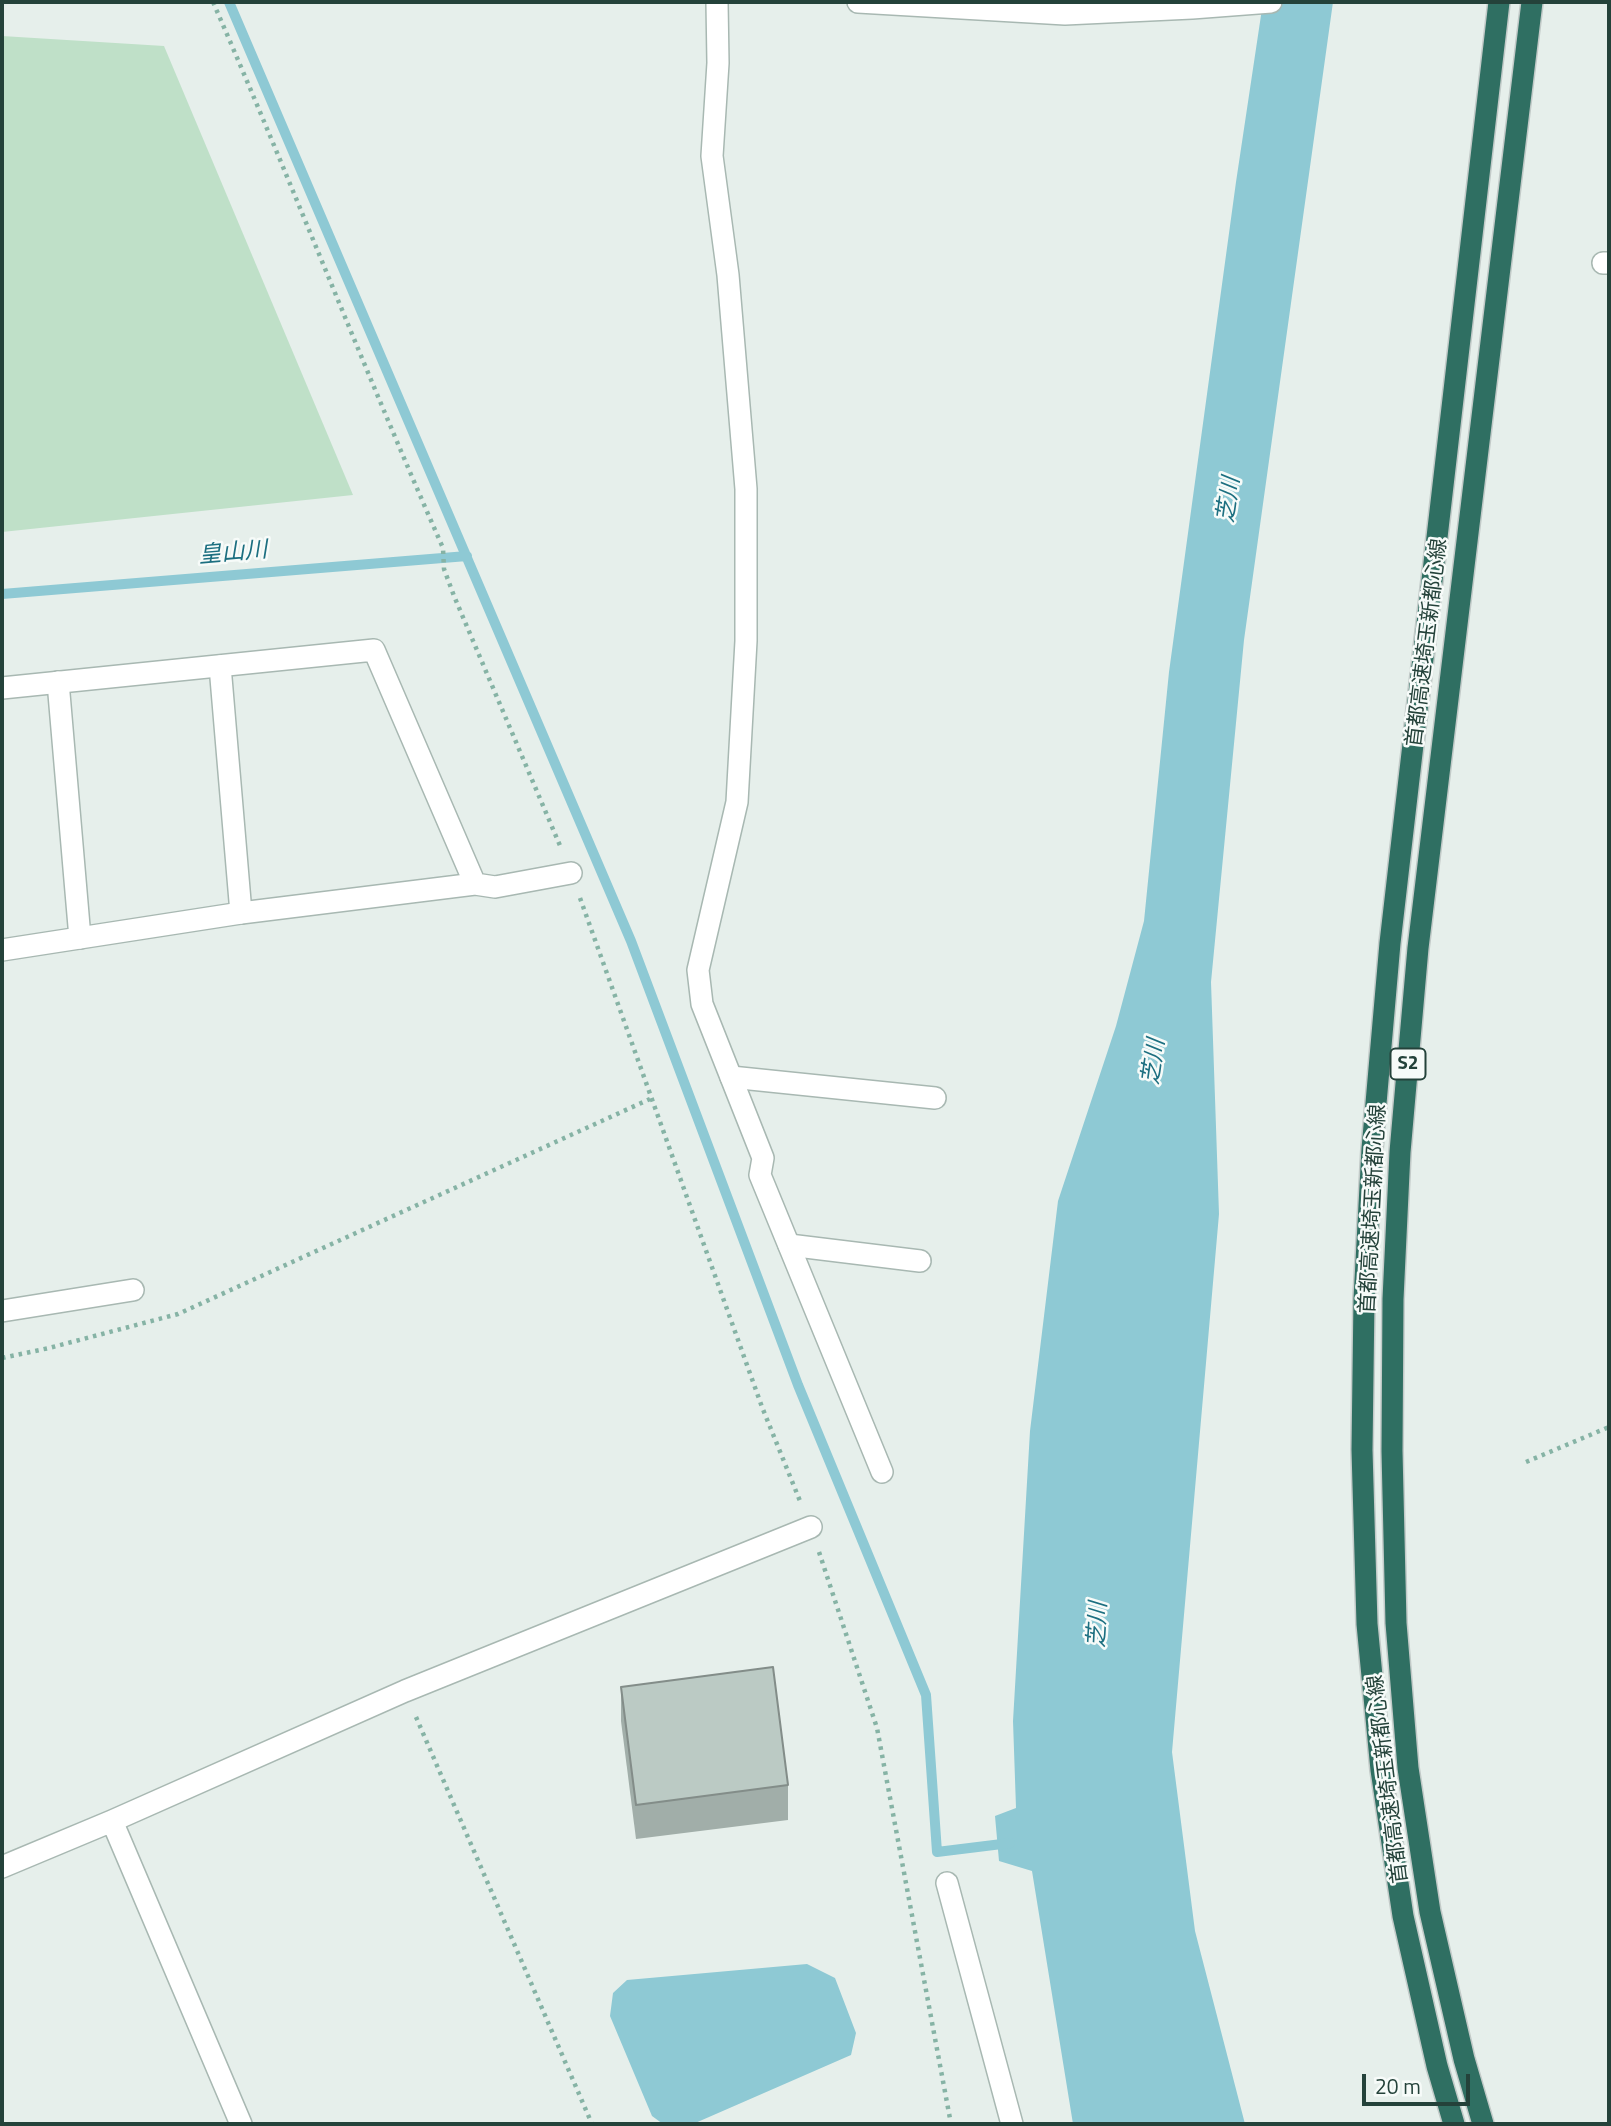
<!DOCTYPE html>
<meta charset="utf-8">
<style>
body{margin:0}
#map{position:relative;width:1611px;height:2126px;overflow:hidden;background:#e6efeb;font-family:"Titillium Web",sans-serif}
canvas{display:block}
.frame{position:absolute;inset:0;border:4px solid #24423a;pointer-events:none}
.scale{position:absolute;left:1362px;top:2074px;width:108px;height:32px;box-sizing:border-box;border:4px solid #24423a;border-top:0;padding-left:9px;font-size:21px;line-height:24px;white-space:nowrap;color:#24423a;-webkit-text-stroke:5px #f7fbf9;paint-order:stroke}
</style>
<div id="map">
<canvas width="1611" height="2126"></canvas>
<div class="frame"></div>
<div class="scale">20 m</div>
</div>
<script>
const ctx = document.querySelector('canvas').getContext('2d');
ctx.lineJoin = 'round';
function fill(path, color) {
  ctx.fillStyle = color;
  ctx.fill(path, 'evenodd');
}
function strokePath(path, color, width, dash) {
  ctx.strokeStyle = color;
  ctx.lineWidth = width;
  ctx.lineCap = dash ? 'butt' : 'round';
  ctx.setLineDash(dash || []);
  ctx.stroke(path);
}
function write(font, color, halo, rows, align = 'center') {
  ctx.font = font + ' "Titillium Web","Noto Sans JP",sans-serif';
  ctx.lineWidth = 5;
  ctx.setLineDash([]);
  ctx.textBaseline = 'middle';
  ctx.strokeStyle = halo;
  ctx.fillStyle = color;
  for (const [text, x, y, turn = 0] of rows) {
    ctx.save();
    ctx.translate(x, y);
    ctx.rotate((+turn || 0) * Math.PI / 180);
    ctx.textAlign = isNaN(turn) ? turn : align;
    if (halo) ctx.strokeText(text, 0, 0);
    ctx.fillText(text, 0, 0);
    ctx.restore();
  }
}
fill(new Path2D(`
 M2,36L164,46L353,495L2,532Z`), '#bfe0c8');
fill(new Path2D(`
 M1263,2H1333L1244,640L1211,982L1219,1214L1172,1752L1195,1931L1245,2124H1073L1032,1871L999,1861L995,1816L1016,1808L1013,1721L1030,1431L1058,1201L1116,1026L1144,921L1169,672L1236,182Z
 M807,1964L835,1978L856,2033L851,2055L693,2124H663L652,2116L610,2016L613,1993L627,1980Z`), '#8ec9d4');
strokePath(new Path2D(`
 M229,2L631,941L798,1385L926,1695L937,1852L1010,1843
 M2,594L467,556`), '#8ec9d4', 10);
const service = new Path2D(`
 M220,666L241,913
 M58,682L80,938
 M731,1077L935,1098
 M789,1245L920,1261`);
const pedestrian = new Path2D(`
 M947,1883L1012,2124`);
const minor = new Path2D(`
 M717,2L718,63L712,156L728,275L746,489V641L737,802L698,970L702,1004L763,1158L760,1175L882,1472
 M1603,263H1609
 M2,688L374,650L475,884L495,887L571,873
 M2,950L241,913L475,884
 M2,1311L133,1290
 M112,1821L241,2124
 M2,1867L112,1821L405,1691L811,1527`);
const tertiary = new Path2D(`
 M858,2L1065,14L1192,8L1271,2`);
const motorway = new Path2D(`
 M1454,2124L1437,2066L1403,1916L1381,1770L1367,1624L1362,1450L1364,1299L1372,1149L1390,943L1499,2
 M1483,2124L1464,2059L1430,1912L1408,1768L1396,1623L1392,1451L1393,1299L1400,1152L1418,948L1532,2`);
strokePath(service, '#a8b8b2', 24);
strokePath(pedestrian, '#a8b8b2', 24);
strokePath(minor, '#a8b8b2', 24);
strokePath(tertiary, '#a8b8b2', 24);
strokePath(motorway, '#c2cac8', 24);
strokePath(new Path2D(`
 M213,2C292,183 363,367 443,548L444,569L454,596L561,848
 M580,898L762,1407L800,1501
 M2,1358L49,1348L178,1314L650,1099
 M1526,1462L1609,1427
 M819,1552L877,1728L951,2124
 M416,1717L592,2124`), '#86b3a5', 4.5, [3.5, 5]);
strokePath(service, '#fff', 21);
strokePath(pedestrian, '#fff', 21);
strokePath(minor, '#fff', 21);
strokePath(tertiary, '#fff', 21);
strokePath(motorway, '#2f6f62', 21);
fill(new Path2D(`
 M621,1687L788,1785V1820L636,1839L621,1721Z`), '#a1aea9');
const building = new Path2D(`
 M773,1667L788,1785L636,1805L621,1687Z`);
fill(building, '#bbcac4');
strokePath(building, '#838d89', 2);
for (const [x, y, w] of [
 [1408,1064,35]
]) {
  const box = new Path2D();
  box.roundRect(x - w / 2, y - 15.5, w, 31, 5);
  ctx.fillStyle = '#f7fbf9';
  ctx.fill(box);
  strokePath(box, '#24423a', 2);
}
write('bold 19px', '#24423a', null, [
 ["S2",1408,1064]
]);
write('21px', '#24423a', '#f7fbf9', [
 ["首都高速埼玉新都心線",1428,643,-83],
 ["首都高速埼玉新都心線",1374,1209,-87],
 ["首都高速埼玉新都心線",1389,1779,-97]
]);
write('italic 23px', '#1c6f80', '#f7fbf9', [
 ["芝川",1230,500,-82],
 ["皇山川",233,554,-5],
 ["芝川",1155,1062,-82],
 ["芝川",1099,1625,-87]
]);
</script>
